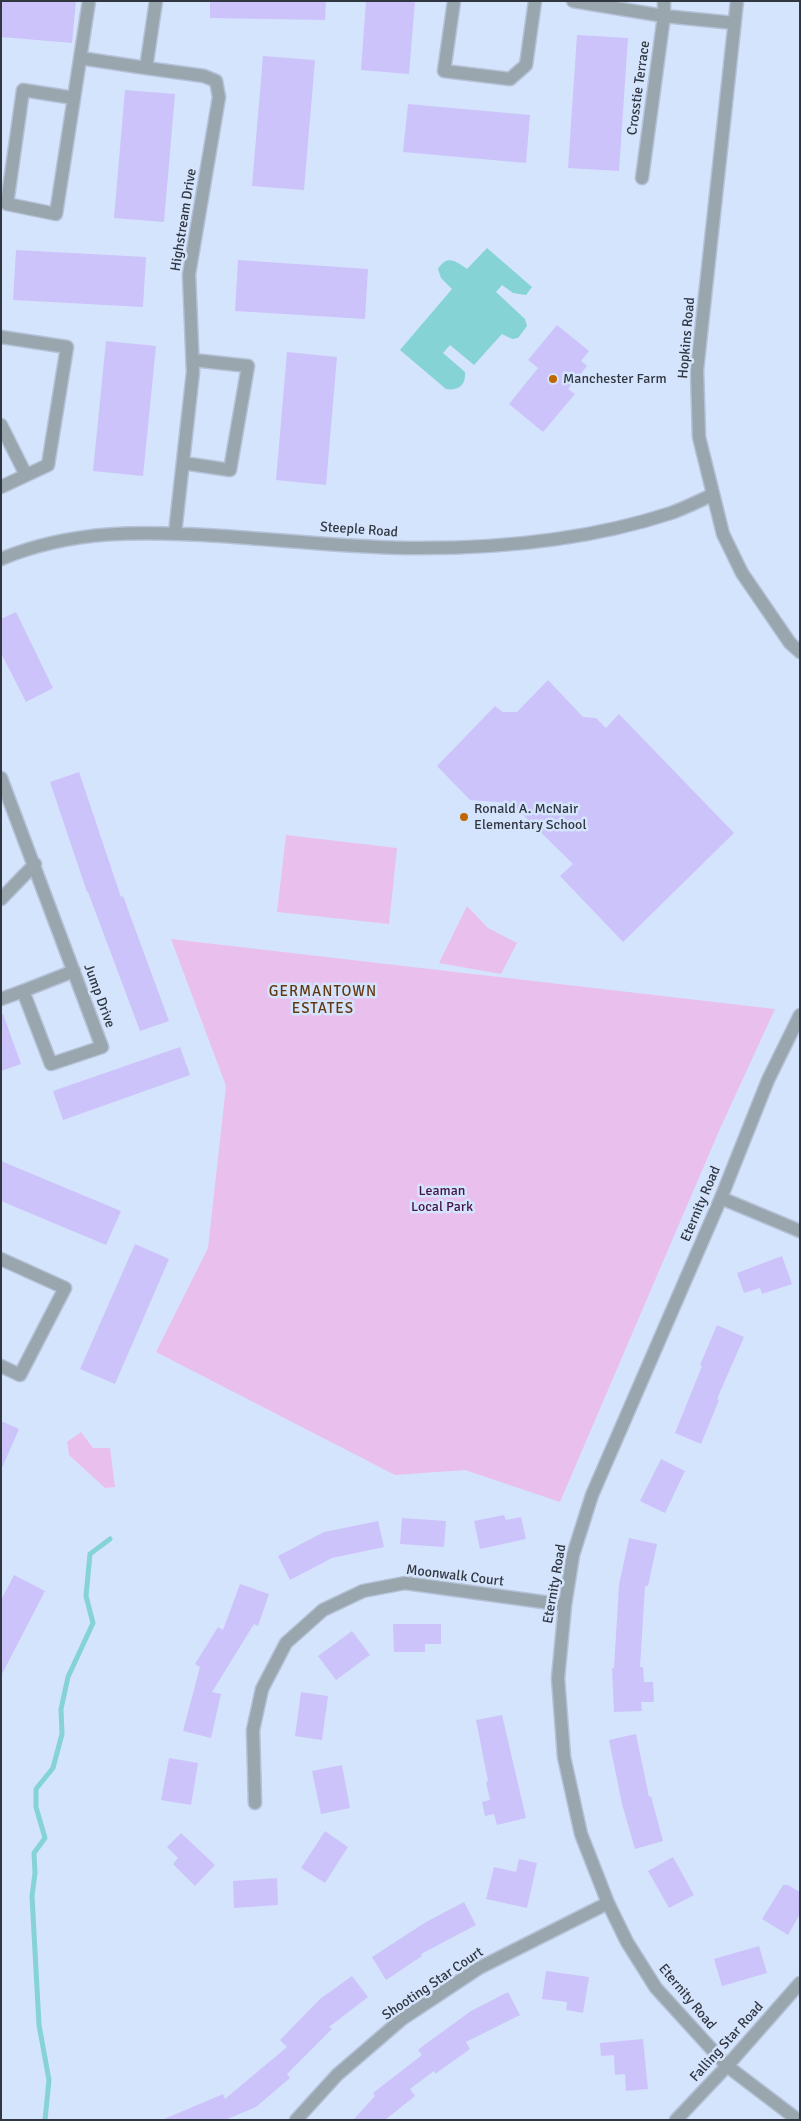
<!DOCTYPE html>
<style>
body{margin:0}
#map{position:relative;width:801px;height:2121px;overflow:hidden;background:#d5e4fd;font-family:Signika,sans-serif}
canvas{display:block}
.frame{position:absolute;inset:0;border:2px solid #313741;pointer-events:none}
</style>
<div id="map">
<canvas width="801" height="2121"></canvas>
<div class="frame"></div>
</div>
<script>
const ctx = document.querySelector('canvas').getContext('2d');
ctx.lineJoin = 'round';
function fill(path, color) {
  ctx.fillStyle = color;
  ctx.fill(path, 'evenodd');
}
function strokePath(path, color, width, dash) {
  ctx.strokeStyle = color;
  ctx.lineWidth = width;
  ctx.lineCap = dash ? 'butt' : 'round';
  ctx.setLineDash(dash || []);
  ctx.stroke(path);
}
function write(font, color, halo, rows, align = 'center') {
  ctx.font = font + ' Signika,sans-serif';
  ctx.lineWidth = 5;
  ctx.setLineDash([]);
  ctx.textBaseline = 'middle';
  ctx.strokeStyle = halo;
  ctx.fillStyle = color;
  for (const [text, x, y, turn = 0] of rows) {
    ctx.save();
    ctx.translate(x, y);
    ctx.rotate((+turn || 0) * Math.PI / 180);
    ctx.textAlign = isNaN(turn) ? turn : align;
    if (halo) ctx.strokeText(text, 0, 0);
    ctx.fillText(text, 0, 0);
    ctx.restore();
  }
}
fill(new Path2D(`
 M286,835L397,848L389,924L277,912Z
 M467,906L488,928L517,943L501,974L439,963Z
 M171,939L775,1009L719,1131L560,1502L465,1470L395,1475L156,1352L208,1248L226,1086Z
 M81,1432L93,1448H110L115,1487L105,1488L69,1455L67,1442Z`), '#e9c0ed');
fill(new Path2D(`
 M487,248L532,287L526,295L513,293L502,285L496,292L525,319L527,326L518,338L512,339L502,334L474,365L450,345L443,353L465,372C466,385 459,391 446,389L400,350L452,289L441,278L438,269C447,254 456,261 467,269Z`), '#85d3d5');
strokePath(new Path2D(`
 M45,2120L49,2080L39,2025L32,1896L35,1873L34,1853L45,1838L36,1807V1789L53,1768L62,1734L61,1709L68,1677L93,1623L86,1596L90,1554L110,1539`), '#85d3d5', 5);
fill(new Path2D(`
 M1,1H76L72,43L1,37Z
 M210,1H326L325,20L210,18Z
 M366,1H415L409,74L361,70Z
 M577,35L628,38L619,171L568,168Z
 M263,56L315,60L304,190L252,186Z
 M125,90L175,94L164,222L114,218Z
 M408,104L530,115L526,163L403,152Z
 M16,250L146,257L143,307L13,300Z
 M238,260L368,269L365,319L235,311Z
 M557,325L589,351L581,361L587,366L568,389L575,394L543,432L509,404L538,368L528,360Z
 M106,341L156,346L143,476L93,471Z
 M287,352L337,357L326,485L276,480Z
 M16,612L53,688L26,702L1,653V619Z
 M548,680L583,717L596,718L606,728L619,714L734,833L623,942L560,876L573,864L511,803L470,800L437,766L495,706L503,712H517Z
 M79,772L121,897L123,896L169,1021L140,1031L88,892H87L50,782Z
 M1,1014H3L21,1064L1,1071Z
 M180,1047L190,1075L63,1120L53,1091Z
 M1,1161L121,1211L106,1245L1,1201Z
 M135,1244L169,1259L115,1384L80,1369Z
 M782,1256L792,1284L762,1294L760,1288L744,1293L737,1273Z
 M717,1325L744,1337L717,1399L719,1400L701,1444L675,1433L702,1366L700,1365Z
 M1,1421L19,1429L1,1470Z
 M661,1459L685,1471L665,1513L640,1501Z
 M504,1515L506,1520L521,1517L526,1539L480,1549L474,1521Z
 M402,1518L446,1521L444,1547L400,1544Z
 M378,1521L384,1547L332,1558L290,1580L278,1556L324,1532Z
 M629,1538L657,1544L648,1586H645L640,1667H643L644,1682H653L654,1702H641L642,1711L614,1712L612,1668H614L619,1585Z
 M14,1575L45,1591L1,1676V1600Z
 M240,1584L269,1594L258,1626L254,1624L212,1692L221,1694L211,1738L183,1731L200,1667L195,1664L218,1627L223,1630Z
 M393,1624H441V1644H425V1652H394Z
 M352,1631L370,1655L336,1680L318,1656Z
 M301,1692L328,1696L322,1740L295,1736Z
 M502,1715L526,1818L497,1825L494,1814L485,1816L482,1802L490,1800L486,1782L488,1781L476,1720Z
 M636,1734L649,1797L651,1796L663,1841L635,1849L622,1804L609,1740Z
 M169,1758L198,1763L191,1805L161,1800Z
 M342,1765L350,1808L321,1814L312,1771Z
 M325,1831L348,1847L325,1883L301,1868Z
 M181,1833L215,1865L195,1886L173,1864L178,1858L167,1847Z
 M673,1857L694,1895L669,1908L648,1871Z
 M519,1859L537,1863L527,1908L486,1899L494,1867L516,1872Z
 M277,1878L278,1905L234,1908L233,1881Z
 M783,1885H788L800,1892V1914L788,1935L762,1919Z
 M464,1902L476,1925L421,1954L422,1956L386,1980L372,1957L426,1922Z
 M759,1946L767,1973L722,1986L714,1959Z
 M546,1971L589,1977L583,2013L566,2010L567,2002L542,1999Z
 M352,1976L368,1997L329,2027L332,2029L287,2074L290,2078L256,2107L225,2120H162L223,2094L225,2099L287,2047L280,2040L320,1999Z
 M508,1992L520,2015L466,2042L470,2049L435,2074L434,2071L410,2089L415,2096L385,2120H353L375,2096L373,2093L422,2055L418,2050L427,2043L471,2011Z
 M643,2039L648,2089L626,2091L625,2074L615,2075L614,2055L601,2056L600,2043Z`), '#ccc3fa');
const minor = new Path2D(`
 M156,1L146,68L204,76L216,81L219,97L189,274L193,372L175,533
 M454,1L444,71L510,79L526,65L535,1
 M573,1L664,16L734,23
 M737,1L697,370L699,437L723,534L742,573L790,643L800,652
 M80,58L146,68
 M74,98L23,90L7,204L56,214L89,1
 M642,178L664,16V1
 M1,337L67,347L48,465L1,487
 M1,425L26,475
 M183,463L230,470L248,366L193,360
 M1,559C73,529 144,531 221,536C282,540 344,547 406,548C494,549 586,541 671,513C685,508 699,501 712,495
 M1,778L102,1047L51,1064L23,991L1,999
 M1,899L35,864
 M23,991L74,971
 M721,1198L800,1231
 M1,1259L65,1288L20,1375L1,1366
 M255,1803L253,1730L262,1689L286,1643L323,1610L363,1591L405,1583L565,1605
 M296,2120L337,2075L402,2019L479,1968L608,1903
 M676,2120L727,2066L800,1983
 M798,2120L727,2066L656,1988L627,1942L608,1903L581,1834L564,1757L558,1678L565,1605L573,1555L592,1495L721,1198L768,1080L800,1015`);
strokePath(minor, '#b4c1d7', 15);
strokePath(minor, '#99a6ad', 12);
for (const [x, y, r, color] of [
 [553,379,5,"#be6600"],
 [464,817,5,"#be6600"]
]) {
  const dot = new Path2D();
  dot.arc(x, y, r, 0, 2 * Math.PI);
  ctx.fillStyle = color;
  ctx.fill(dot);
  strokePath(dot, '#d5e4fd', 2);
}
write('14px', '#313741', '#d5e4fd', [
 ["Crosstie Terrace",639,88,-82],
 ["Highstream Drive",184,220,-81],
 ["Hopkins Road",687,338,-85],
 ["Steeple Road",359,530,4],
 ["Jump Drive",99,996,70],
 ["Eternity Road",701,1204,-67],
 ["Moonwalk Court",455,1576,7],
 ["Eternity Road",555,1584,-80],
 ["Shooting Star Court",433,1984,-34],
 ["Eternity Road",687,1997,50],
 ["Falling Star Road",727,2042,-48]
]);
write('14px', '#313741', '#d5e4fd', [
 ["Manchester Farm",563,379],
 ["Ronald A. McNair",474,809],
 ["Elementary School",474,825]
], 'left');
write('14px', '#441249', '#d5e4fd', [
 ["Leaman",442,1191],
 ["Local Park",442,1207]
]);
ctx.letterSpacing = '1px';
write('15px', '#633811', '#d5e4fd', [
 ["GERMANTOWN",323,992],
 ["ESTATES",323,1009]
]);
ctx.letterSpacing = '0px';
</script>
